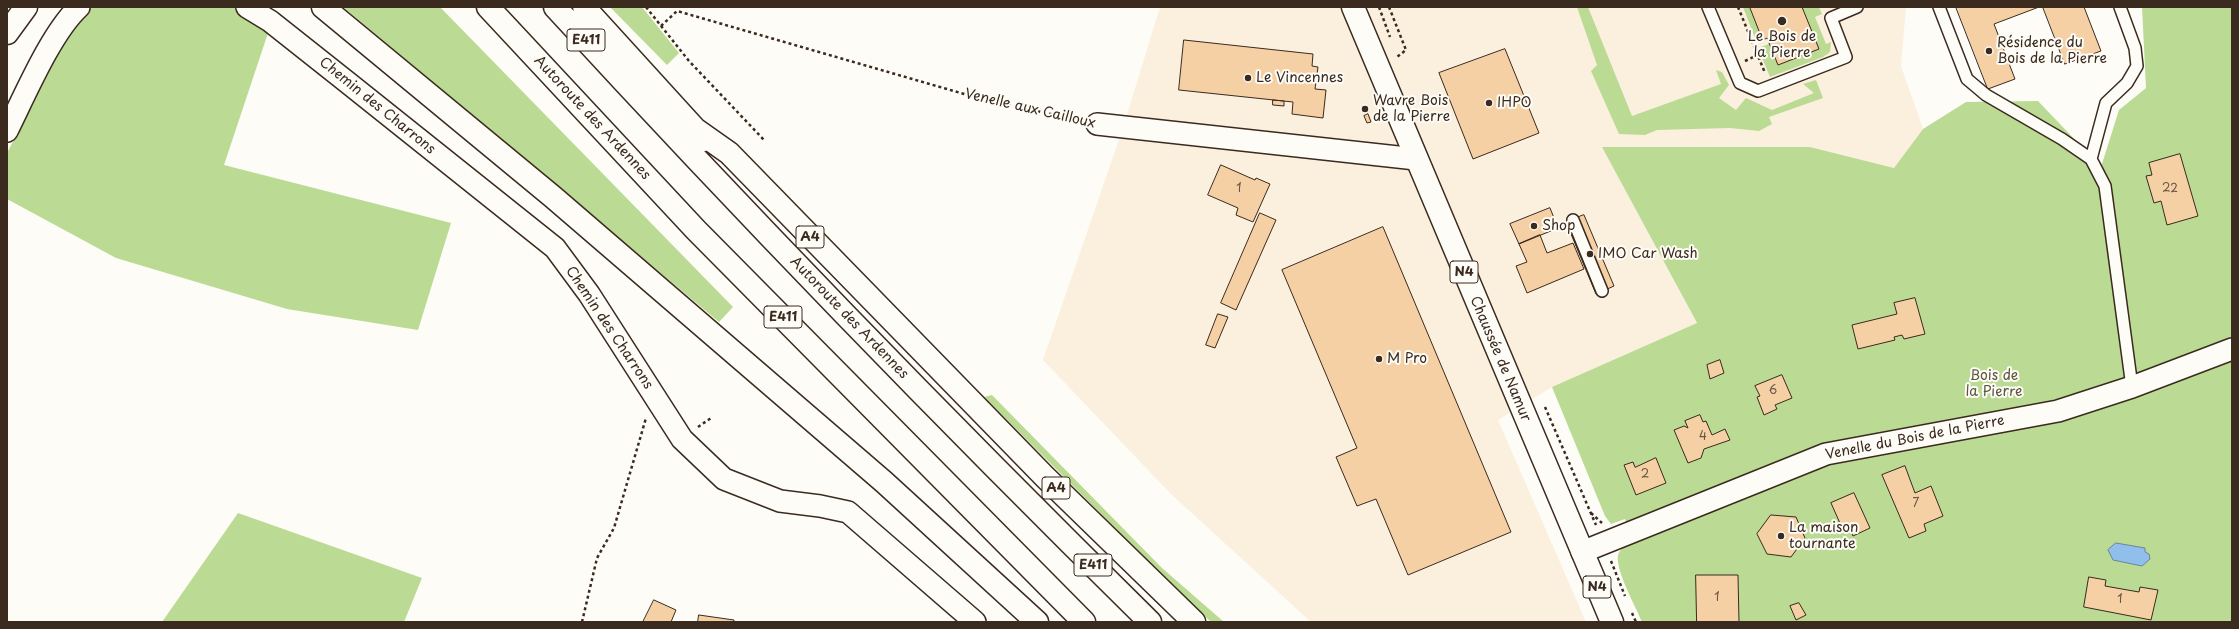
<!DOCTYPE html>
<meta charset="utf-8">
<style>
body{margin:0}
#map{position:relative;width:2239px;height:629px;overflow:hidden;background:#fdfcf7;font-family:"Playpen Sans",sans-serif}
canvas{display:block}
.frame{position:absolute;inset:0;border:8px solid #3b2a1e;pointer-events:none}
</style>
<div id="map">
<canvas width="2239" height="629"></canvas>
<div class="frame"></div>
</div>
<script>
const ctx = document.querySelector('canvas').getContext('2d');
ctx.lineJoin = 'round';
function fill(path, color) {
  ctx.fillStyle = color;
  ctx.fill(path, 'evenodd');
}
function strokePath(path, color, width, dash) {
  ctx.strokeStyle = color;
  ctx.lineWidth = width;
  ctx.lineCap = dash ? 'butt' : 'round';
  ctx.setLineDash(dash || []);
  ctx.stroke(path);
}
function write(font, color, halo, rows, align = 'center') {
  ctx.font = font + ' "Playpen Sans",sans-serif';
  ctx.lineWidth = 4;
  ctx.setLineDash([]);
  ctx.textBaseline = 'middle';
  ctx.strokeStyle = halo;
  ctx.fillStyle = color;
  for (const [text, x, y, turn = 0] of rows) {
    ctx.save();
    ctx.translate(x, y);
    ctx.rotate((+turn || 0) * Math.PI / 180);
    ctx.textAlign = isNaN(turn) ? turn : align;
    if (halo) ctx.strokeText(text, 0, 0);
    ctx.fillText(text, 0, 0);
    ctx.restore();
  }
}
fill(new Path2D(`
 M1160,7H1906L1901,66L1923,129L1894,168L1810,147L1603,148L1697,324L1552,387L1498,420L1586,622H1311L1171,494L1043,360L1122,131Z`), '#fbefde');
fill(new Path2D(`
 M91,7H233L269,30L224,165L451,223L418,330L287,309L116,258L7,199V153L68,35L87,9Z
 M343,7H440L733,307L719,322Z
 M610,7H642L679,53L667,65Z
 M1577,7H1588L1632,116L1721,84L1716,70L1722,72L1729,85L1719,98L1736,110L1746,98L1772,110L1814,93L1803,84L1816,80L1823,98L1769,117L1772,124L1759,131L1730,128L1657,130L1645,135L1619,134L1591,71L1597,65Z
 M1743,7H1750L1761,36L1755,38Z
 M1802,7H1819L1822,14L1815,17L1826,44L1831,42L1830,52L1823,57L1770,77L1758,48L1769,44L1778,65L1818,49Z
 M2142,7H2232V622H1642C1636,607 1615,570 1618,555C1620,548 1628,543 1633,540L1625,519L1611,524L1605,516L1552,387L1697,323L1602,147H1810L1894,168L1923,129L1966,102L2038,101L2101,167L2119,110L2146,88Z
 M992,395L1162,568L1224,622H1211L1158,571L984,397Z
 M238,513L422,578L404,622H162Z`), '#bbdb94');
const water = new Path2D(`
 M2116,543L2145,548V552L2149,554L2150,559L2142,566L2113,560L2108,550Z`);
fill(water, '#90bfeb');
strokePath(water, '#6e8399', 1);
const building = new Path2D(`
 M1750,7H1802L1819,49L1778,65L1767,38L1763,40Z
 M1956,7H2039L1994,24L2015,79L1988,89Z
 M2043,7H2084L2101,51L2065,64Z
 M1184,40L1313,54L1312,66L1318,67L1315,89L1326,90L1323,118L1292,114L1293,102L1179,90Z
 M1505,49L1539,133L1473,159L1439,73Z
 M1273,100L1284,101V106L1273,105Z
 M1368,114L1371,122L1367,123L1364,116Z
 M2180,154L2198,216L2167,225L2161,201L2154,203L2146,176L2152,175L2149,163Z
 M1221,165L1255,180L1256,178L1270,184L1253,222L1236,215L1238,208L1208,195Z
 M1550,208L1558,228L1519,244L1510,224Z
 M1260,213L1276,220L1236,310L1221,303Z
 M1584,215L1614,286L1596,294L1566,222Z
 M1383,227L1511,532L1408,575L1376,499L1357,506L1336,457L1357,448L1282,270Z
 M1540,235L1547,253L1573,243L1584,269L1527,293L1516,266L1527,262L1519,244Z
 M1915,298L1925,334L1904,339L1902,335L1894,337L1895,340L1858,349L1852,325L1897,314L1894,303Z
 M1218,314L1228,317L1215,348L1206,345Z
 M1720,360L1724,373L1710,379L1707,365Z
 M1782,375L1792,398L1775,405L1777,409L1764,415L1757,397L1760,396L1755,386Z
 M1700,415L1703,422L1706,421L1712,435L1725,429L1730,440L1704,449L1701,458L1688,463L1674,430L1684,426L1688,428L1685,421Z
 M1656,458L1666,483L1636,495L1624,465L1633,462L1635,467Z
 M1905,466L1915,493L1931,486L1943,516L1924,524L1926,531L1909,538L1882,475Z
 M1854,493L1870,528L1853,536L1849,527L1843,530L1831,503Z
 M1771,515L1796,517L1805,538L1791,557L1767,554L1757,534Z
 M1696,575H1738L1739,622H1697Z
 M2089,577L2106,580L2105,586L2139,592L2140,587L2158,590L2151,620L2084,607Z
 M654,600L676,610L671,622H643Z
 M1799,603L1806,615L1796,620L1790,606Z
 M699,615L734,620V622H698Z`);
fill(building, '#f5d0a5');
strokePath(building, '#3b2a1e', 1);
const lane = new Path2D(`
 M1708,7L1740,83L1758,91L1846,57L1831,18L1857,7
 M1939,7L1967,79L1986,95L2062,139L2091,159L2105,186L2132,387
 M2091,159L2106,103L2127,83L2137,66L2135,48L2120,7
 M1573,220L1602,291`);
const street = new Path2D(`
 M247,7L270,21L347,82L555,248L589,294L682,439L724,479L780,501L820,506L848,512L975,622
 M1097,124L1416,159
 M7,131C25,95 51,33 79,7
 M1582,552L1826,454L2058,411L2132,387L2232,349`);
const primary = new Path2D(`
 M1353,7L1612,622`);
const highway = new Path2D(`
 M323,7L553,197L884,482L1037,622
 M488,7L696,230L1084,622
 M555,7C748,217 947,422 1150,622
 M584,7L705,140
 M7,33L26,7
 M695,129L729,153L1045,477L1194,622`);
strokePath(lane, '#3b2a1e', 14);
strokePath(street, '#3b2a1e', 24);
strokePath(primary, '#3b2a1e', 25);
strokePath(highway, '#3b2a1e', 25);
strokePath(new Path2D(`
 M646,7L689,61L765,141
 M1379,7L1390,37
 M1389,7L1406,50L1397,57
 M1738,7L1765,73
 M661,26L677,11L985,100L1079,120
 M1745,61L1758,55
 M1545,407L1596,525
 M698,427L711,418
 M1591,513L1602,523
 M1611,561L1625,596
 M1632,613L1636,622
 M582,622L597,558L614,528L646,418`), '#3b2a1e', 2.5, [3, 3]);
strokePath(lane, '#fdfcf7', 11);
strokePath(street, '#fdfcf7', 21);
strokePath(primary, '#fdfcf7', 22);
strokePath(highway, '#fdfcf7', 22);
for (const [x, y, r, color] of [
 [1782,21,5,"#3b2a1e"],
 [1989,51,4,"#3b2a1e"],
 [1248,78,4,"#3b2a1e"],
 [1489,103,4,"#3b2a1e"],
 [1365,109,4,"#3b2a1e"],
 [1534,226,4,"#3b2a1e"],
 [1590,254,4,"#3b2a1e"],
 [1379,359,4,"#3b2a1e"],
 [1781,536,4,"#3b2a1e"]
]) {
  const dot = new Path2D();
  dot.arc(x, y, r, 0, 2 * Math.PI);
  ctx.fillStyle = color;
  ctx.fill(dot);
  strokePath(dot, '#fdfcf7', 1.5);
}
write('12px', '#6a5440', null, [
 ["1",1239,189],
 ["22",2170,189],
 ["6",1773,391],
 ["4",1703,437],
 ["2",1645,475],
 ["7",1916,504],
 ["1",1717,598],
 ["1",2120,600]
]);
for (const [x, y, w] of [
 [586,40,38],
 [810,237,28],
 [1464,272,28],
 [783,317,38],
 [1056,488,28],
 [1093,565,38],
 [1597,587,28]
]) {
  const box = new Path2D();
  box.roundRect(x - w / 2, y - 11, w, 22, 3);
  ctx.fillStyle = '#fdfcf7';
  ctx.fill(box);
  strokePath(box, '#3b2a1e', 1);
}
write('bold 13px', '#3b2a1e', null, [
 ["E411",586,40],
 ["A4",810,237],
 ["N4",1464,272],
 ["E411",783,317],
 ["A4",1056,488],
 ["E411",1093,565],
 ["N4",1597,587]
]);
write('14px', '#3b2a1e', '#fdfcf7', [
 ["Le Bois de",1782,37,"center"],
 ["la Pierre",1782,53,"center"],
 ["Résidence du",1997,43],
 ["Bois de la Pierre",1997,59],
 ["Le Vincennes",1256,78],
 ["Wavre Bois",1373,101],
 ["de la Pierre",1373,117],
 ["IHPO",1497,103],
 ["Shop",1542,226],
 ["IMO Car Wash",1598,254],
 ["M Pro",1387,359],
 ["La maison",1789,528],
 ["tournante",1789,544]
], 'left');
write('14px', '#3b2a1e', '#fdfcf7', [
 ["Chemin des Charrons",377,106,39],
 ["Venelle aux Cailloux",1030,109,13],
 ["Autoroute des Ardennes",592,118,47],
 ["Autoroute des Ardennes",849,318,46],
 ["Chemin des Charrons",609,328,56],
 ["Chaussée de Namur",1500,359,67],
 ["Venelle du Bois de la Pierre",1915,438,-11]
]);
write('14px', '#5b563c', '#fdfcf7', [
 ["Bois de",1994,376],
 ["la Pierre",1994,392]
]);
</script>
